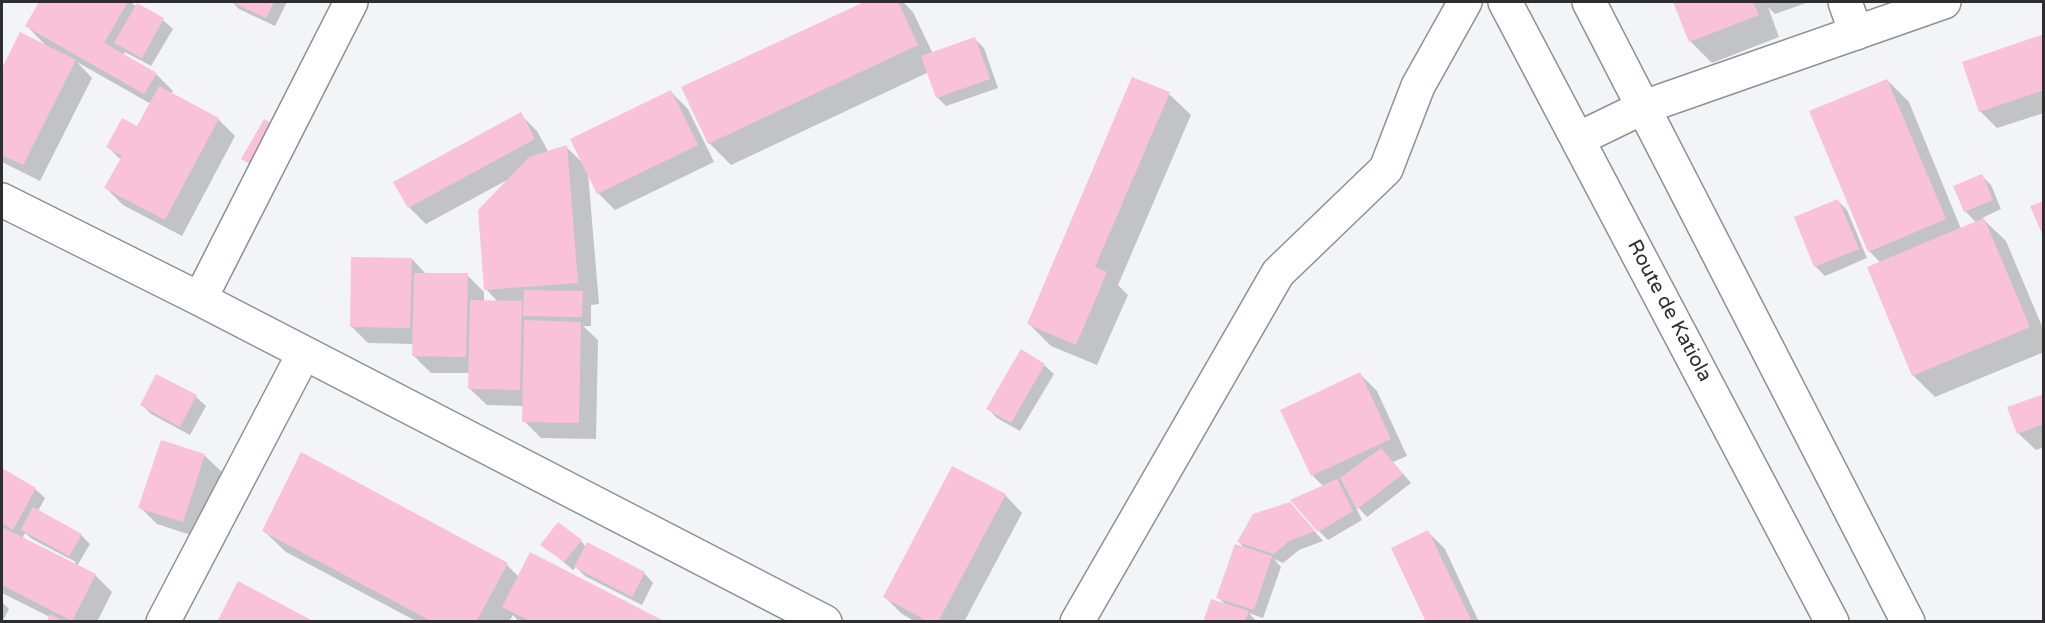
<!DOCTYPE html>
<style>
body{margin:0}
#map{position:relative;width:2045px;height:623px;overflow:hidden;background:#f2f4f7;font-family:"Varela Round",sans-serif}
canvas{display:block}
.frame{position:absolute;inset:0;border:3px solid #2e2e2f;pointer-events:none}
</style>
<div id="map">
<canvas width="2045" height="623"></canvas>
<div class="frame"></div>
</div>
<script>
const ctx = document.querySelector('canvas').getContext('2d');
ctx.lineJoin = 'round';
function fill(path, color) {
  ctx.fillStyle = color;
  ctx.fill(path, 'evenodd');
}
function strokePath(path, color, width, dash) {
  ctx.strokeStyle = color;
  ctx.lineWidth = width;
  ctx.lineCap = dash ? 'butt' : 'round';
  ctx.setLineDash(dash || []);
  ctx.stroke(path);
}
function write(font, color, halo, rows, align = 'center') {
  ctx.font = font + ' "Varela Round",sans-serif';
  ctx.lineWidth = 4.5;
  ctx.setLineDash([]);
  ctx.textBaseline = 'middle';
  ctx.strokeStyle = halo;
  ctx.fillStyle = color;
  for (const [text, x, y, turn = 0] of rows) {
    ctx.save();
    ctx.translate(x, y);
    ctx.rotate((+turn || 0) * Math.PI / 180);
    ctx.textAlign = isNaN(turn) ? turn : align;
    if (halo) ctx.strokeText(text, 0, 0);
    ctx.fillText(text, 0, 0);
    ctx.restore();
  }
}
fill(new Path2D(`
 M41,2H131L136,7L137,5L163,20L173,29L151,66L125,52L123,56L156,74L173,91L171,94L218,119L235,136L182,236L123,205L106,188L121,160L108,147L137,128L151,104L77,62L92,78L40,181L2,162V71L20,34L48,48L27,26Z
 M232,2H287L275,26L239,9Z
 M868,2H903L913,12L933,54L975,39L984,48L998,88L946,106L937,97L929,72L731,165L709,143L683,88Z
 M1675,2H1805L1806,3L1775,14L1768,7L1779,37L1712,63L1690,41Z
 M2044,36V113L1997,128L1980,111Z
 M1887,80L1909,102L1961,229L1976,222L1966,212L1955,187L1982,176L1991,185L2001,209L1982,218L2006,241L2044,331V352L1935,397L1913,375L1869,268L1881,263L1869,251Z
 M671,92L688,109L714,162L615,210L598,193L588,173L599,304L591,305V326H583L598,340L596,439L541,438L524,421V406L487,405L470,389V373H431L414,356V344L368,343L351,326L412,259L427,275H467L484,292V301L498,302L486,289L509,179L426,224L409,207L395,183L520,114L537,131L549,153L566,147L584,164Z
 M1169,94L1191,115L1118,285L1128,295L1097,365L1051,346L1029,324Z
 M1838,201L1847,210L1867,258L1825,276L1815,266Z
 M1044,365L1054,374L1020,431L997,418L988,409Z
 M1360,374L1377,391L1407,456L1393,462L1411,483L1367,517L1354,503L1362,520L1328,540L1319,531L1324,487L1312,475Z
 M157,376L196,397L206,406L190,435L151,414L142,405Z
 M2044,396V447L2036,450L2019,434L2009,408Z
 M162,442L205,456L222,472L200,538L157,524L140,507Z
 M953,468L1006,496L1022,513L964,622H916L902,614L885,597Z
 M2,469L35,489L45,498L38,511L81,535L90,544L77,566L95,575L112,592L97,622H48L50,617L2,593ZM25,533L32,539L76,562L75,565L22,539Z
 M1299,513L1323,541L1299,550L1283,563L1274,559L1281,567L1263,618L1249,613L1257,622H1205L1226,605L1218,597L1245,549L1239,542Z
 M264,531L507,565L519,577L663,622H519L513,615L509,622H413L414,620L286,552Z
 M1428,532L1445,549L1479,622H1428Z
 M581,541L586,547L644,573L653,583L642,605L585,576L576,567L573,570L542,544Z
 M2,602L9,609L2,622Z`), '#0003');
fill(new Path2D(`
 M39,2H128L104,43L157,73L144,94L25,26Z
 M231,2H274L266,18Z
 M864,2H898L918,45L708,144L681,87Z
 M1673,2H1753L1759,15L1689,42Z
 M137,3L164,18L142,58L114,43Z
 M20,32L76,60L23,165L2,155V68Z
 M2044,34V90L1979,112L1962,62Z
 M975,37L990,79L936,98L921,56Z
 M1132,77L1170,92L1095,267L1107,272L1076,345L1027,324Z
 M1887,79L1946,219L1868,252L1809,111Z
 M159,86L219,118L165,220L104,188L122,156L106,147L122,118L137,126Z
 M671,90L698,145L597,194L570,139Z
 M521,112L535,139L408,208L393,182Z
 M264,119L285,131L262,171L241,159Z
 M567,145L578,283L484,290L478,210L529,157Z
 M1982,174L1993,200L1964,212L1953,186Z
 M1838,199L1859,249L1814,267L1794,217Z
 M2044,201V238L2030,206Z
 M1984,218L2030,327L1912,376L1867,267Z
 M351,257L412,258L410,328L350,327Z
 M414,273H468L466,357L412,356Z
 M524,290L583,291L582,317L523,316Z
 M470,300L522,301L520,390L468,389Z
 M524,320L581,322L579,423L522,422Z
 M1021,349L1045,364L1011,423L986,409Z
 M1360,372L1391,439L1311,476L1280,410Z
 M156,374L197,395L180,427L140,405Z
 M2044,394V424L2017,434L2007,407Z
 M161,440L205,454L183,522L138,508Z
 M1381,448L1403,474L1357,509L1340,478Z
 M301,452L508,563L476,622H433L262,531Z
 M952,466L1006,494L938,622H929L883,597Z
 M2,468L36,488L13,530L2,523Z
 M1337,479L1353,511L1318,532L1290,500Z
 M1290,502L1315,531L1289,541L1274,554L1237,542L1253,514Z
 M33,507L82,534L69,556L21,530Z
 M558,522L582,540L564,562L540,545Z
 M2,527L96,574L72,621L2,585Z
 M1428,530L1472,622H1426L1391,548Z
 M587,542L645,572L632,597L574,567Z
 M1235,544L1272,556L1254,610L1216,598Z
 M530,552L666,622H532L502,607Z
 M238,581L315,622H217Z
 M1211,599L1249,611L1244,622H1203Z
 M50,614L65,622H46Z`), '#fac2d8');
const street = new Path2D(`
 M1845,2L1856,33
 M2,200L200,299L825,622
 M200,299L351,2
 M163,622L304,353`);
const secondary = new Path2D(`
 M1578,139L1644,107L1944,2
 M1077,622L1278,273L1386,169L1418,86L1465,2`);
const highway = new Path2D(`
 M1505,2L1832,622
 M1589,2L1908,622`);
strokePath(street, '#8e9093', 36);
strokePath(secondary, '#8e9093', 36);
strokePath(highway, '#8e9093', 36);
strokePath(street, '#fff', 33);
strokePath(secondary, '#fff', 33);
strokePath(highway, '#fff', 33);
write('20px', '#2e2e2f', '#fff', [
 ["Route de Katiola",1669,311,62]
]);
</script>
